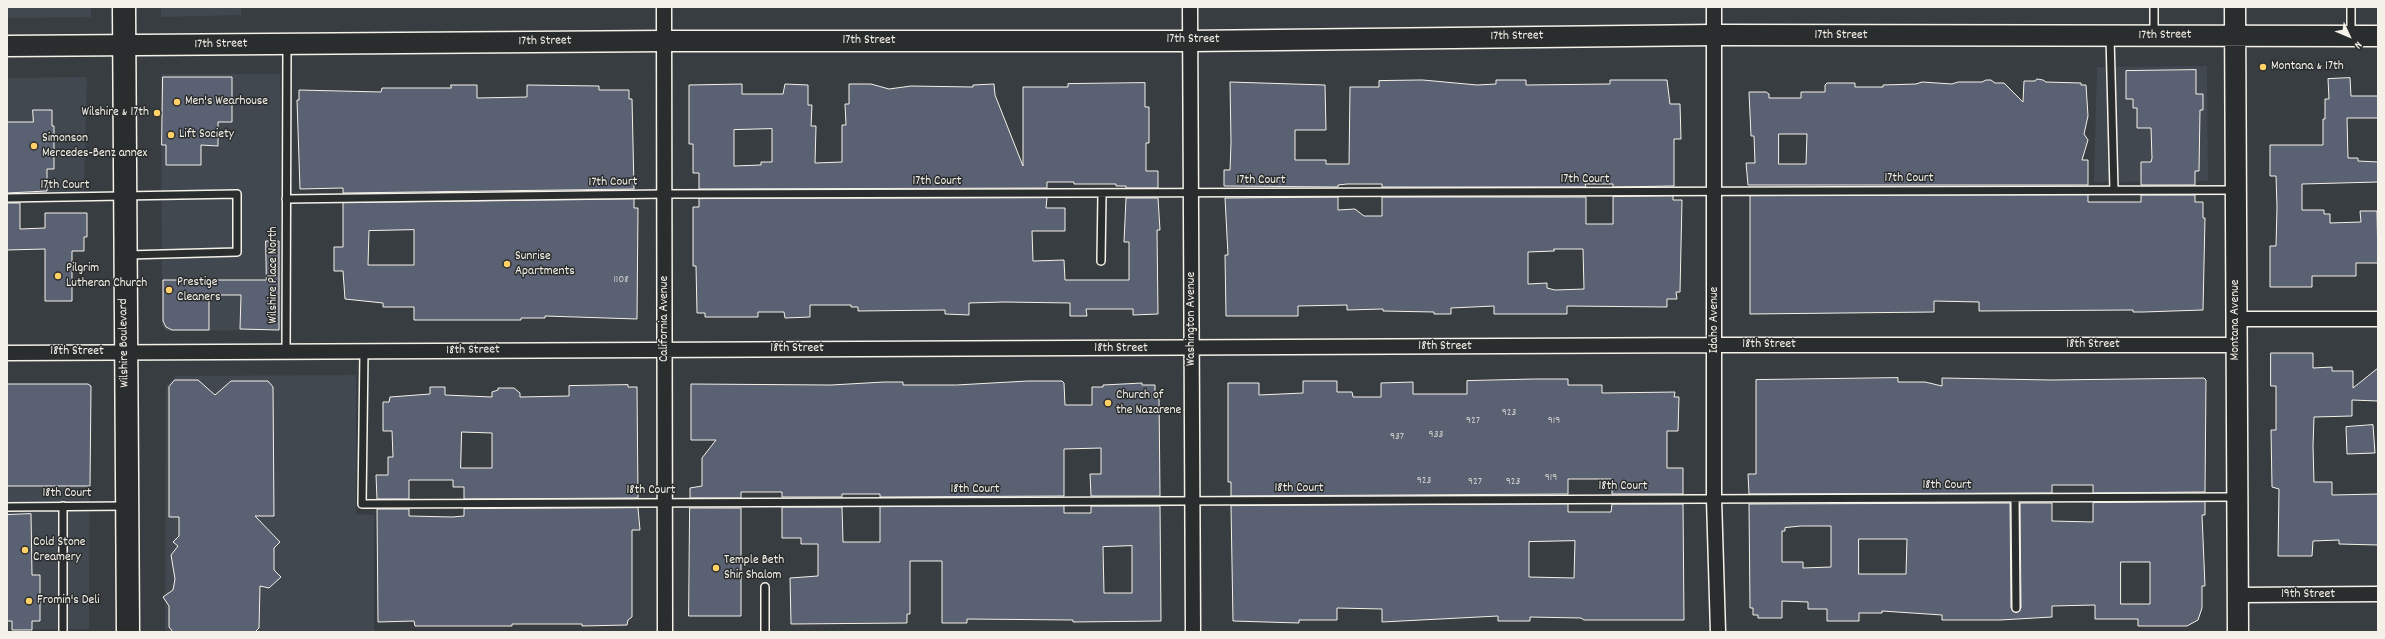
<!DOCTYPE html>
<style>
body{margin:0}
#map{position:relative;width:2385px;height:639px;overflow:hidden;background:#383d42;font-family:Dekko,sans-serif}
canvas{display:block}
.frame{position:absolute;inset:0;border:8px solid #f4f1e8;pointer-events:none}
.north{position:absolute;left:2329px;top:16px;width:40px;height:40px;-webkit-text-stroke:3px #2a2d2e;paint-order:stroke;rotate:134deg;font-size:11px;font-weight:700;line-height:16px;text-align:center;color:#f4f1e8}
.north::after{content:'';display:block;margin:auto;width:14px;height:18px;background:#f4f1e8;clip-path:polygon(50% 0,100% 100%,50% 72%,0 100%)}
</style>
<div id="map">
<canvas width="2385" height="639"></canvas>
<div class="frame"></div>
<div class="north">N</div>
</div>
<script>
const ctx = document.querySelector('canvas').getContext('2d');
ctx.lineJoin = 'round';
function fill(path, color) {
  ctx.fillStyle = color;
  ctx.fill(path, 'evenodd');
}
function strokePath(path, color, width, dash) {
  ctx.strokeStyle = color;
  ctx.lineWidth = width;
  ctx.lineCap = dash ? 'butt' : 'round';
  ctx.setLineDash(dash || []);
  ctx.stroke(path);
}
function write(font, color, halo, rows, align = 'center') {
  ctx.font = font + ' Dekko,sans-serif';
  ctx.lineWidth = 3;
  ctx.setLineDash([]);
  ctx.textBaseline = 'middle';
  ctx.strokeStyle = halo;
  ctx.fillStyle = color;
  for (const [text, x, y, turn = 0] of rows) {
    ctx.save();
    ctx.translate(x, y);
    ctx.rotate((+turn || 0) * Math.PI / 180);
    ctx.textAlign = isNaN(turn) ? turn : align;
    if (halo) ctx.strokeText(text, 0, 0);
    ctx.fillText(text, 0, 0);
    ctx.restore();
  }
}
fill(new Path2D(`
 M7,7H91V17L7,18Z
 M161,7H241V15L161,17Z
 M2207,66L2208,181L2094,182L2097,67Z
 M161,74H280L281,330L166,331L162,326Z
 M87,77L84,192L7,193V78Z
 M356,375V514L374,515V632H166L165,630L166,386L176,376Z
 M90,384L89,629H7V385Z`), '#424850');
const building = new Path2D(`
 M2196,70V94H2203V110H2200L2199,171H2195V185H2141V162H2151L2152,158L2151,128H2137V108H2133V99H2126V71Z
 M163,77H232V122H218V146L201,145V165H166V145H162Z
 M2350,78L2351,96H2378V118H2347L2348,158H2358V161L2378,162V182L2302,184V210H2324V214H2330V223L2361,222L2360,211H2377L2378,263H2356V276H2312V287H2270V246H2276L2277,207L2276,176H2270V145H2323V119H2325V99H2329L2328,79Z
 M2037,79L2043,80L2046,82L2081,83V85H2086L2088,116L2084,134L2088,140L2082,160H2088V185H1748L1746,163H1755L1754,136H1751L1749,92H1766L1769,94V98H1801V92H1825V85L1827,83H1855V87H1883V85L1916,84L1922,82L1952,84L1958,82H1982L1986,80H1991L1995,83H2004L2023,102L2024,81H2035ZM1779,134H1807L1806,164H1779Z
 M1423,80L1477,85L1496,84V80H1526V85L1610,84V80H1667L1670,104H1680L1681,139H1674V186L1613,187V184H1585L1586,187H1382V184H1347L1338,185V187L1224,186V170H1230L1231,143L1230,82L1325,85L1326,130H1295V160H1326V164H1349L1350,87H1379V81Z
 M1145,83V107H1149V143H1146V171H1158V188H1126V186H1116V184H1074V182H1047V188L699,189V173H693V144H689V85L742,84V94H783L785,84L808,85V105H812L811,126H816L815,163L842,162V125H846L845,104H849V84H871L889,89L911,86L973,87V85L994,84L995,95L1023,166V87H1068V84ZM772,129V162H761V165L734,166V130Z
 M451,85H477V98L527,97V85L599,86V90H629V99H632L634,189L343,193V188L300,189L297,100H299V90L381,92L382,88H451Z
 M33,110H52V126H54V169H47V191L7,193V122H33Z
 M2088,195V202H2141V195H2195V202H2203V218H2205L2203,310L2143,312H2133V310L1979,311V302L1934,301V312L1750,314V196Z
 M1673,196V200H1682L1680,292H1676L1677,299H1667V307L1567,306V314H1494V306L1451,308V314H1434V312L1383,311V309L1347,310V305L1298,306V316H1226L1225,255H1228L1225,198L1338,197V210L1355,209L1364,216H1382V197H1586V224H1613V197ZM1554,249H1583L1584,289L1555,290L1547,288V283L1528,284V252L1554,251Z
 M1047,198L1046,208H1065V231H1032L1033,261L1064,260L1065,280H1129V242H1124L1126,198H1158L1160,230H1157L1158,314L1133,315V309H1086L1087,316H1070V303L1004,302L969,303V315L945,314V310L858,311V307H851V305H810V317L785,318L784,312H758V317H705V313H697L696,266H693V207H699V199Z
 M634,199V208H638L637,319L545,316V318H521V320H414V307H383V303L345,299L343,271H334V247H343V203ZM414,230V265H368L369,231Z
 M7,203H20V229L45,228V213H87V237H84V251H72V301H45V249L7,250Z
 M266,241H279V330L240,329L241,295H209V330H172L166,327L163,321V280H266Z
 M2271,353H2313V368L2332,367V371H2353V388L2378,368V401L2352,400V416L2314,417L2313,446L2314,482H2332V495L2378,494V545L2339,544V540L2313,541L2312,556H2278L2279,489L2272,487L2271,430H2276V386H2271Z
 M1898,378V382H1925L1942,386V378L2052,380L2204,378L2206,380L2205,492L2093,493V485H2052V493L1749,494L1748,474H1756V380Z
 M1534,379H1568V385H1602V393L1675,392L1674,397H1679L1678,431H1667V468H1683V494H1612V479H1568V494L1231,496V482H1228V383H1259V395L1303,393V381H1337V392H1352L1353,397H1381V383L1413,382V394H1467V381Z
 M175,380H198L215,395L231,381H268L273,387L274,516H255L280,542L274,548V570L281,577L269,588L260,586L259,628L255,632H173L169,627V606L163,597L173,590L175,579L171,555L178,546L173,542L179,536V517H169V387Z
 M1028,381H1062L1064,383L1065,405H1092V387H1103V385L1142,383V385H1155V396H1159L1160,496H1091L1090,474H1101V448L1064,449V496L880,497V494H842V497H782V492H741V498H690V488L702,486V458L716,440H691V384L831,385L884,382H903V385H956Z
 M7,384H88L91,386L90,486H7Z
 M628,385V387H637L638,498L464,499V487H453V480H409V499H377L376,475H388V457H393L392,431H383V402H389L390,397L430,394V387H445V395L492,397V392L498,390V388H514L520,393V397L569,396V386ZM462,432L492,433V468H461Z
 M2373,425L2375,453L2347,454L2346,427Z
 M2205,502V515H2202L2205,586H2202V608L2198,620L2187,626H2138V619H2095V605L2052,606V617L2000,620H1942V615L1882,611V613H1859V621H1827V609H1808V602L1782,601V618H1758V615H1753V608H1750L1749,504L2010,503L2011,608L2016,613L2021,608L2020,503H2052V521L2093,522V503ZM1801,526H1831V567L1803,568V562H1782V531H1785V528ZM1859,539H1907L1906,574H1859ZM2121,562H2150V604H2121Z
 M1568,504V512H1611L1612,504H1683L1684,620H1584L1581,618L1530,617V621H1498V616L1382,622V609L1337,608V620H1299V623L1233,621L1231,506ZM1575,541L1574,578L1529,577V542Z
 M1064,506V513H1091V506H1160L1161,621L1073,622V620L967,619V623H942V561H910V614H907V623L791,624L790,578L818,576V544H801V538H782V507H842L843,542H880V507ZM1132,546V593H1104L1103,547Z
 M638,508L640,530H632V617L628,620L627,625L582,626V624H512V626H415L414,621L378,622L377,509H409V516L452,517L464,516V509Z
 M690,508H741V616H689Z
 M31,514L32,575H40V621H32V630H12V621H7V515Z`);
fill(building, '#5a6172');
strokePath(building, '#f4f1e8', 1);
const lane = new Path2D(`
 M2154,7V34
 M2351,34V7
 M2110,37L2114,190
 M7,198L237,194V252L128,255
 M286,199L665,194L2236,190
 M1101,261L1102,194
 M286,352L287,44
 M364,352L362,504L2236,497
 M2015,498L2016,608
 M7,507L125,506
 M765,587V632
 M63,632V506`);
const street = new Path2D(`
 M664,7L665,632
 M1190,7L1193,632
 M1714,7V499L1718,632
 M2236,319H2378
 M7,353L1715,345H2236
 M2239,595L2378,594`);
const secondary = new Path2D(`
 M2235,7L2238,632
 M7,46L664,41H1190L1714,35L2378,36`);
const primary = new Path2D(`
 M124,7L128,632`);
strokePath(lane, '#f4f1e8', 10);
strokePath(street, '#f4f1e8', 17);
strokePath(secondary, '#f4f1e8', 23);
strokePath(primary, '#f4f1e8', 25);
strokePath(lane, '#2a2d2e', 7);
strokePath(street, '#2a2d2e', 14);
strokePath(secondary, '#2a2d2e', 20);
strokePath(primary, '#2a2d2e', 22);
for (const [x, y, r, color] of [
 [2263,67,4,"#ffd166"],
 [177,102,4,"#ffd166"],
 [157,113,4,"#ffd166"],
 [171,135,4,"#ffd166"],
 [34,146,4,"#ffd166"],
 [507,264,4,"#ffd166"],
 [58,276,4,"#ffd166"],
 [169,290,4,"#ffd166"],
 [1108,403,4,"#ffd166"],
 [25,550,4,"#ffd166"],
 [716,568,4,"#ffd166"],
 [29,601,4,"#ffd166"]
]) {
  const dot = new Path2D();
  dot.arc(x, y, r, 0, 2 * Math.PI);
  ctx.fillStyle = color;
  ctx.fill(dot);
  strokePath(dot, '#2a2d2e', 1.5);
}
write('11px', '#cecdca', null, [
 ["1108",621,280],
 ["923",1509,413],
 ["927",1473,421],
 ["919",1554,421],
 ["933",1436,435],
 ["937",1397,437],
 ["919",1551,478],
 ["923",1424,481],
 ["927",1475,482],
 ["923",1513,482]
]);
write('13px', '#f4f1e8', '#2a2d2e', [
 ["17th Street",1841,36],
 ["17th Street",2165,36,-1],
 ["17th Street",1517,37,-1],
 ["17th Street",1193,40],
 ["17th Street",869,41],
 ["17th Street",545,42,-1],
 ["17th Street",221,45,-1],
 ["17th Court",1909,179],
 ["17th Court",1585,180],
 ["17th Court",1261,181],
 ["17th Court",937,182],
 ["17th Court",613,183,-1],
 ["17th Court",65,186],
 ["Wilshire Place North",274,275,-90],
 ["California Avenue",665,319,-90],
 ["Washington Avenue",1192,319,-90],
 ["Idaho Avenue",1715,320,-90],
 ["Montana Avenue",2236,320,-90],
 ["Wilshire Boulevard",125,343,-91],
 ["18th Street",1769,345],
 ["18th Street",2093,345],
 ["18th Street",1445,347],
 ["18th Street",797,349],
 ["18th Street",1121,349],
 ["18th Street",473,351,-1],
 ["18th Street",77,352],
 ["18th Court",1947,486],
 ["18th Court",1623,487],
 ["18th Court",1299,489],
 ["18th Court",975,490],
 ["18th Court",651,491],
 ["18th Court",67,494],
 ["19th Street",2308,595]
]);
write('13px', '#f4f1e8', '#2a2d2e', [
 ["Montana & 17th",2271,67],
 ["Men's Wearhouse",185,102],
 ["Wilshire & 17th",149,113,"right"],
 ["Lift Society",179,135],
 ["Simonson",42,139],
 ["Mercedes-Benz annex",42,154],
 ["Sunrise",515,257],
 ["Apartments",515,272],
 ["Pilgrim",66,269],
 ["Lutheran Church",66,284],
 ["Prestige",177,283],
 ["Cleaners",177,298],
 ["Church of",1116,396],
 ["the Nazarene",1116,411],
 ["Cold Stone",33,543],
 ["Creamery",33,558],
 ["Temple Beth",724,561],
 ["Shir Shalom",724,576],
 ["Fromin's Deli",37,601]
], 'left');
</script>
